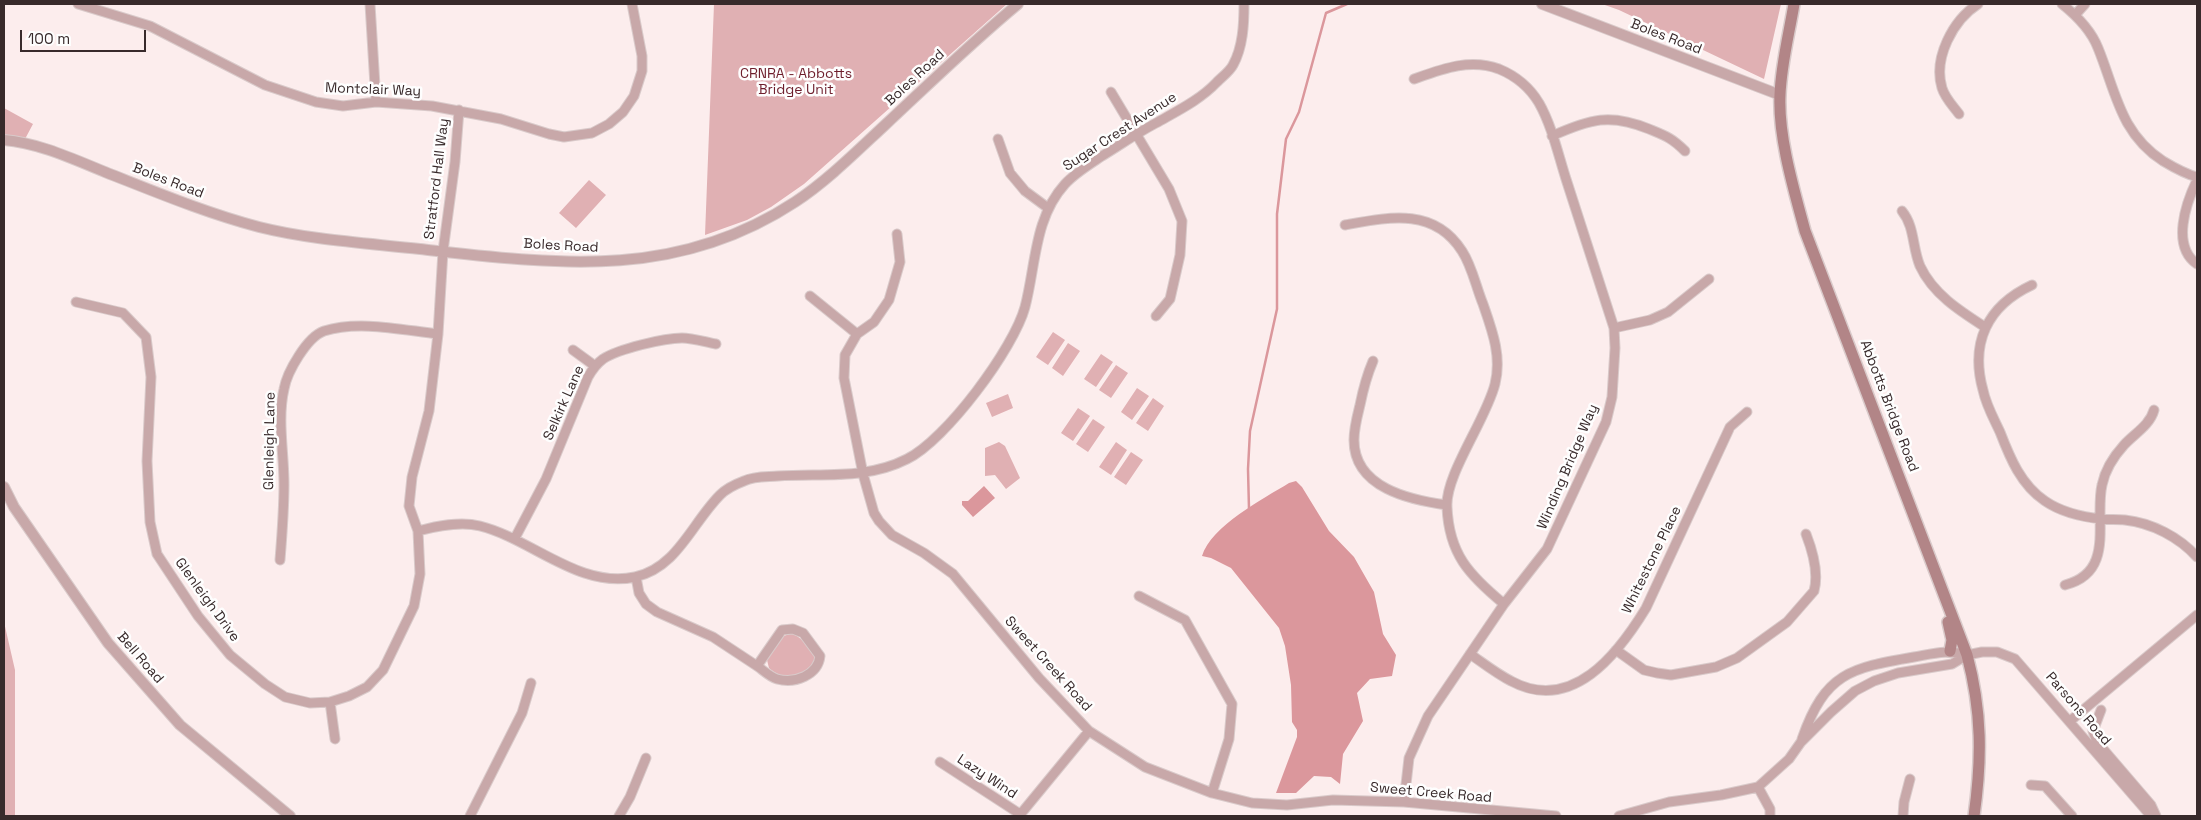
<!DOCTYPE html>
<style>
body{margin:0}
#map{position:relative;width:2201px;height:820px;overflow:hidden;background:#fceded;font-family:"Space Grotesk",sans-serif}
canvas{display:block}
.frame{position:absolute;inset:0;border:5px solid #382a2b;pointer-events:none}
.scale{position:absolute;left:20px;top:30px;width:126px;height:22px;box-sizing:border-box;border:2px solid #382a2b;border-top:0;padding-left:6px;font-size:15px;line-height:18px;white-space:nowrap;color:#382a2b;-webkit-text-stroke:4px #fefefe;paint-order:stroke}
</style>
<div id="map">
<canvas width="2201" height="820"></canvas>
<div class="frame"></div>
<div class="scale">100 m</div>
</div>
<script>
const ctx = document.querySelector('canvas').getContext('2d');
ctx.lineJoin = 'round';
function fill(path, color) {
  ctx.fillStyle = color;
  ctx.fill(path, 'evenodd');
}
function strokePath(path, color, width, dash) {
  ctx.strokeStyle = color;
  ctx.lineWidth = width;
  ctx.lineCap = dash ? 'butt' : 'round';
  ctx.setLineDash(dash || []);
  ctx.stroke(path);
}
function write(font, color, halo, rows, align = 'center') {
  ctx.font = font + ' "Space Grotesk",sans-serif';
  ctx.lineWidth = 5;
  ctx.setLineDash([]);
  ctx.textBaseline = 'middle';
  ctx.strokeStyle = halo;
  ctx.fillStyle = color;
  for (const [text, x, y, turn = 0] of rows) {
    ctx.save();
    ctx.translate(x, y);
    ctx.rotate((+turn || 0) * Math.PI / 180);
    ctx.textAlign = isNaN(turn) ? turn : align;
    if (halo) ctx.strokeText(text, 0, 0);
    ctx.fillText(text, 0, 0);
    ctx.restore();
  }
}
fill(new Path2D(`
 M714,4H1007L804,184L771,207L747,220L705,235Z
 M1602,4H1781L1764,79L1619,10Z
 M4,108L33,124L25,139L4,137Z
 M589,180L606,195L576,228L559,213Z
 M1053,332L1065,340L1048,365L1036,357Z
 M1068,343L1080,351L1063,376L1052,368Z
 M1101,354L1113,362L1096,387L1084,379Z
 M1116,365L1128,373L1111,398L1099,390Z
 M1137,388L1149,396L1132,420L1121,412Z
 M1008,394L1013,408L992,417L986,403Z
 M1153,398L1164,406L1148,431L1136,423Z
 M1078,408L1090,416L1073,441L1061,433Z
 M1093,419L1105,427L1088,452L1076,444Z
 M999,442L1005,446L1020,478L1006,489L995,475L985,476V448Z
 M1116,442L1127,450L1111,475L1099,467Z
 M1131,452L1143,460L1126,485L1114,477Z
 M4,622L15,670V816H4Z
 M792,633C801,637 814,651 816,661C803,676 785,683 769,668L767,660L781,637Z`), '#e0b0b3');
fill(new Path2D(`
 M1296,481L1302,487L1329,531L1354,557L1374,592L1383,634L1396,655L1392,676L1370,679L1357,693L1363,721L1343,754L1340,784L1331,777L1314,776L1296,793H1276L1297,737V730L1292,722L1291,685L1285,646L1279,628L1231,568L1211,558L1202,556C1211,526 1263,499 1289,483Z
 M984,486L995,498L973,517L962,505V501H968Z`), '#db979c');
strokePath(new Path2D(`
 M1249,509L1248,469L1250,431L1277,309V214L1286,139L1299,112L1326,13L1347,4`), '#db979c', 2.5);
const minor = new Path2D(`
 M78,4L150,26L265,85L316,102L343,106L376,102L432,106L501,119L549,134L564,137L592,133L609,124L623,112L634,96L642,71V56L632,4
 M370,4L376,102
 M2062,4C2077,16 2091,30 2098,48C2116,92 2120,133 2163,161C2173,167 2185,174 2197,177
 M2075,15L2085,4
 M1111,92L1169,189L1182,221L1180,255L1170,299L1156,316
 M1959,114C1953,106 1945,98 1942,88C1933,58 1953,20 1978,4
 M1552,136C1590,119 1610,113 1649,129C1666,136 1672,138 1685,151
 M998,139L1010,173L1025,191L1048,208
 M2197,180C2186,203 2171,246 2197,264
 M1902,211C1915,227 1912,247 1920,266C1933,294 1960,311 1985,327
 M1345,225C1389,217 1434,207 1462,251C1472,266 1476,287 1483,304C1492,330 1502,356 1495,384C1486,420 1445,475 1447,507C1449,554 1469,575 1504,604
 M897,234L900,262L889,300L874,322L857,334L845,355L844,378L863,474L874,513L879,521L892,535L924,553L953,574L1039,678L1089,731L1145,767L1212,793L1252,803L1287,805L1333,800L1404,802L1556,816
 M2032,285C1987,306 1970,343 1983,390C1986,405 1994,419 2000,432C2010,458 2021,485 2045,501C2061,512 2082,517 2102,519C2109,520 2117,519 2125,520C2152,523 2179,537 2197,557
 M810,296L857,334
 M76,302L123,313L146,337L151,377L147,461L150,522L157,554L198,616L230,655L265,684L285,697L310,703L330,702L349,696L367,687L383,670L414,606L420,574L418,531L409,506L412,477L429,411L438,334L443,251L455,162L459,110
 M1614,328L1650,320L1668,312L1709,279
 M573,350L595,366
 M1373,361C1367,375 1363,390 1360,405C1357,417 1354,428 1354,440C1354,488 1410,500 1447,505
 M418,531C437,526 460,521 480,526C532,539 579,589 635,577C677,568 692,523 720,495C726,489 736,484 744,481C754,476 767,477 778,476C822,473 866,480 907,459C946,440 1014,348 1025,307C1036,265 1034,218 1065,184C1075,173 1090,164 1102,156C1120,145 1137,133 1156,123C1177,111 1200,100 1217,82C1222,77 1230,71 1233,65C1243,47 1244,24 1244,4
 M515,538L546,479L588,377C592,370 596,364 603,359C618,349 664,338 682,338C693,338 705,342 716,344
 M280,560C282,535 284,509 284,484C284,453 277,419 284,389C287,372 307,337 324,331C359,320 402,330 438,334
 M636,577L639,593L646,604L657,612L713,637L757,666
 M2065,585C2116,572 2094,520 2102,485C2105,470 2114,456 2124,445C2134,434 2150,425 2154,410
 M1139,596L1185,620L1232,704L1229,739L1212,793
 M793,629L803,633L820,656C818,675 795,684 777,679C770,677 763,670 757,666L782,630Z
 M1616,650L1644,670L1657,673L1671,675L1716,667L1737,658L1787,622L1814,591C1819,573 1813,552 1806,534
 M1470,654C1483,663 1497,674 1511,681C1572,714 1618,654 1646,608L1730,427L1747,412
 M330,702L335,739
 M2101,710L2093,731L2097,742L2151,805L2156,816
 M2070,721L2197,615
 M1802,739C1825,673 1850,668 1914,657C1932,654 1949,649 1967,655
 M940,762L1020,814
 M2031,785L2045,786L2072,816
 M1758,787L1770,809V816
 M1404,802L1409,758L1428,716L1504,604L1547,549L1606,422L1612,397L1615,348L1614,328C1598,278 1582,229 1566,179C1558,154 1552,126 1539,103C1530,88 1516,76 1499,69C1470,58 1442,69 1414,79
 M470,816L522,713L531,683
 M619,816L630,797L646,758
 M1019,816L1089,731
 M1619,816L1669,802L1721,795L1758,787L1789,759L1801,742L1831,712L1855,691L1874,681L1898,673L1952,664L1967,655L1982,652H1997L2015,659L2151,816
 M1903,816L1904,802L1910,779`);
const tertiary = new Path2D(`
 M1542,4L1780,95
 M4,140C39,143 73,159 105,172C156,192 206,213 259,227C311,240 366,243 420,249C555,264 675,281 795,202C827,181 857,151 885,125C929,84 972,42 1018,4
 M4,487L14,507L108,643L180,725L290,816`);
const secondary = new Path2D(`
 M1794,4C1789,34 1781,65 1780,95C1778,137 1794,190 1805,231L1967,655C1982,711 1982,759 1974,816
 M1948,622L1952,640L1950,651`);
strokePath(minor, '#d9caca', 11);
strokePath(tertiary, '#d9caca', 12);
strokePath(secondary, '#d9caca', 14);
strokePath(minor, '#c8a8a9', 9);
strokePath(tertiary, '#c8a8a9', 10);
strokePath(secondary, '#b28587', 11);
write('14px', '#382a2b', '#fefefe', [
 ["Boles Road",1666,37,21],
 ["Boles Road",915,78,-43],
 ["Montclair Way",373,90,2],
 ["Sugar Crest Avenue",1120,132,-33],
 ["Stratford Hall Way",437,179,-83],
 ["Boles Road",168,181,21],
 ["Boles Road",561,246,3],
 ["Selkirk Lane",564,403,-66],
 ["Abbotts Bridge Road",1889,406,69],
 ["Glenleigh Lane",270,441,-89],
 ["Winding Bridge Way",1568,467,-67],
 ["Whitestone Place",1652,560,-64],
 ["Glenleigh Drive",207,600,54],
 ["Bell Road",140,658,49],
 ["Sweet Creek Road",1048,664,48],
 ["Parsons Road",2078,709,49],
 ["Lazy Wind",987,777,33],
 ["Sweet Creek Road",1431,793,5]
]);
write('14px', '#6e1e2c', '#fefefe', [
 ["CRNRA - Abbotts",796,74],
 ["Bridge Unit",796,90]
]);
</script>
